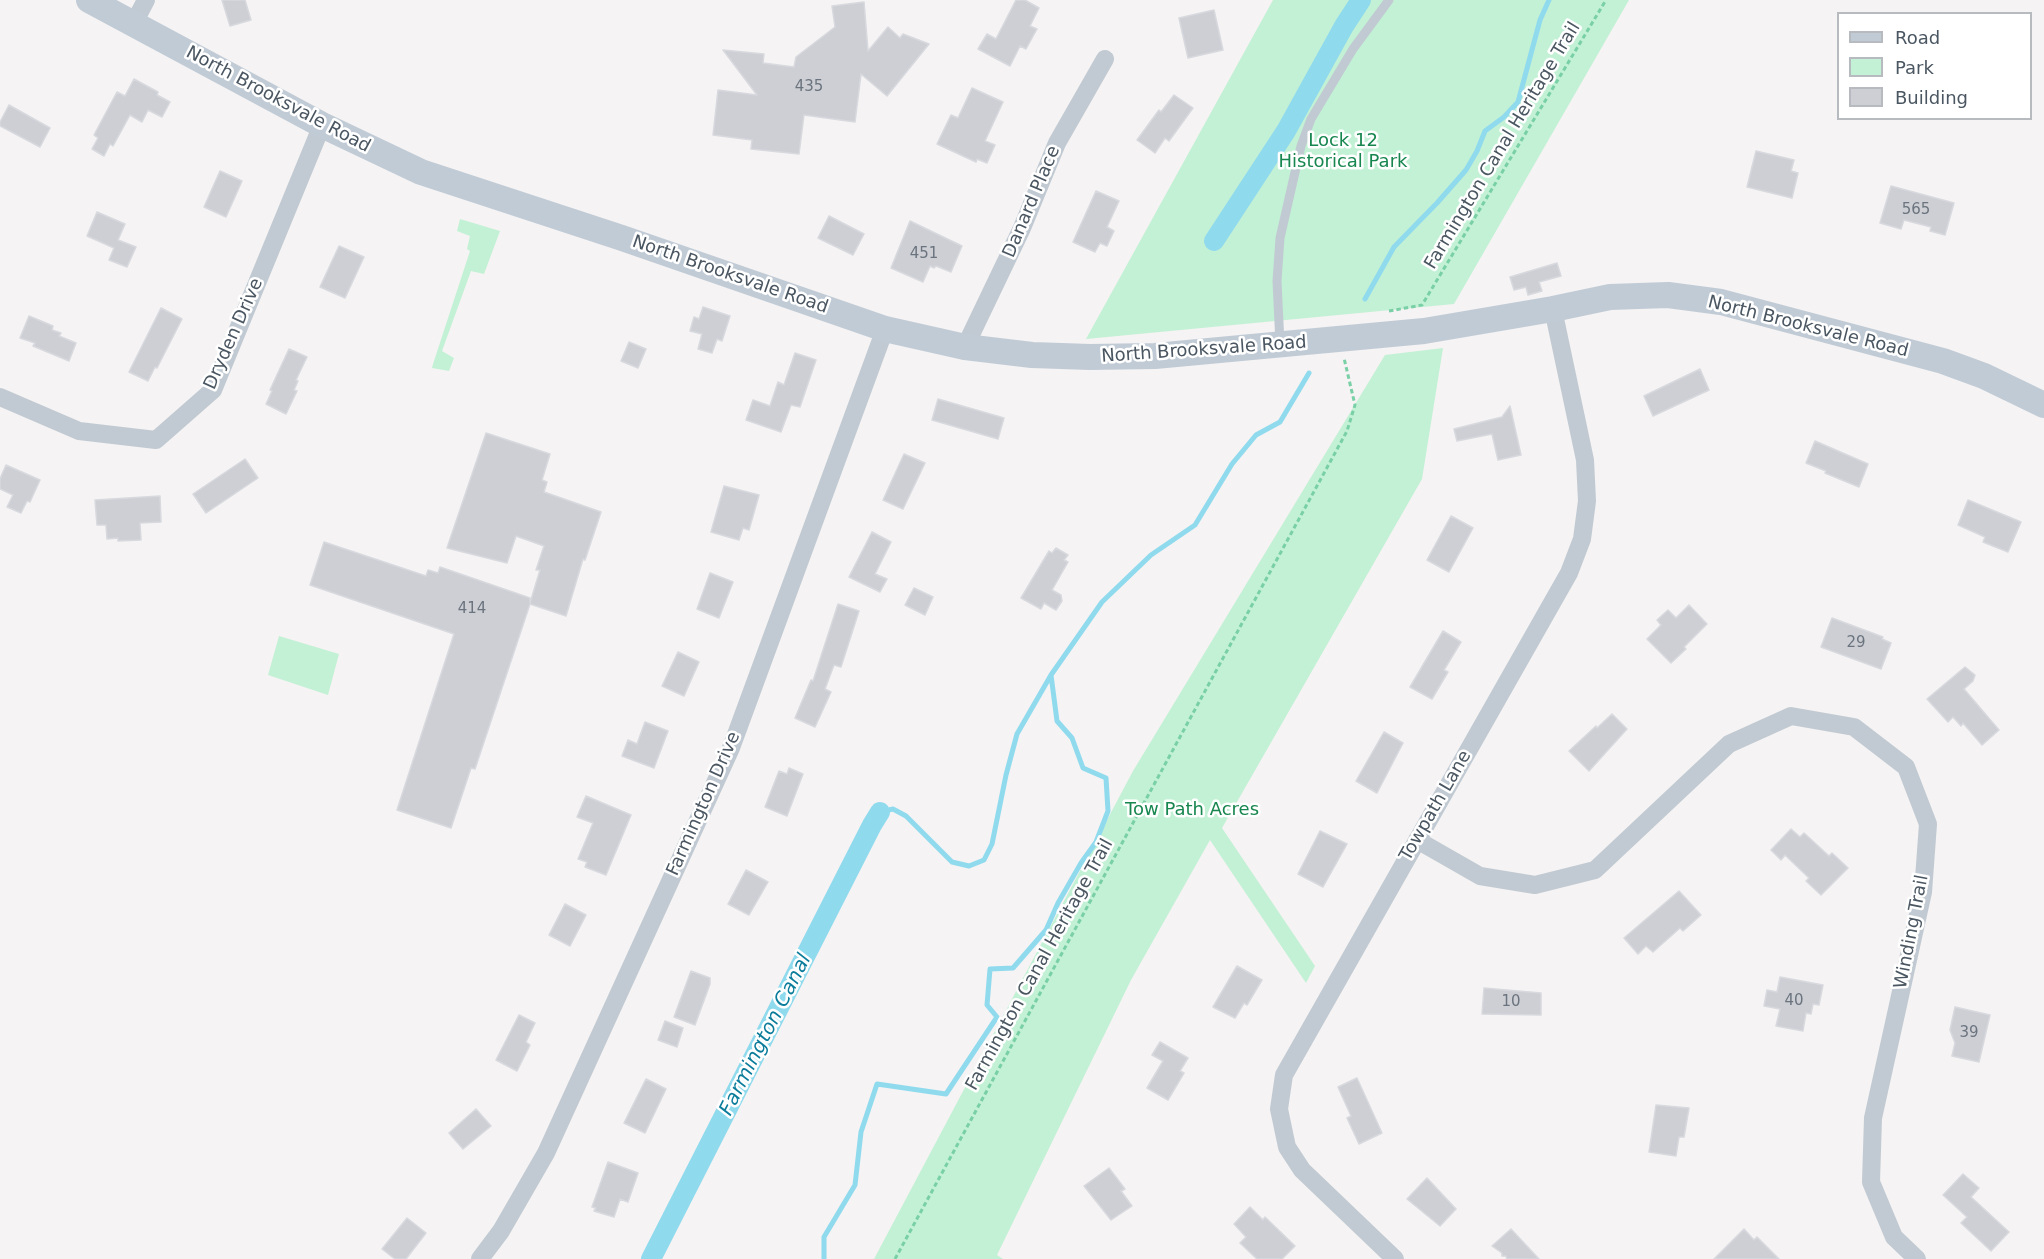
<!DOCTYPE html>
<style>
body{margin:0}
#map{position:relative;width:2044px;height:1259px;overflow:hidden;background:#f5f3f3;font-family:"DejaVu Sans",sans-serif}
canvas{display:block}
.legend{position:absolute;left:1837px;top:12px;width:195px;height:108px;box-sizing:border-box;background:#fff;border:2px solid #b7bbc0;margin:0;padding:8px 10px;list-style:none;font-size:18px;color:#4a5661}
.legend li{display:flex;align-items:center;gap:12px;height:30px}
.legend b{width:30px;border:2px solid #b7bbc0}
</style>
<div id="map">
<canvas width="2044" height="1259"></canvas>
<ul class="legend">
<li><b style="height:8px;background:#c1cbd6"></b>Road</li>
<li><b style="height:16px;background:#c3f1d5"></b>Park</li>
<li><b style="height:16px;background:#cdcfd5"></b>Building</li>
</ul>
</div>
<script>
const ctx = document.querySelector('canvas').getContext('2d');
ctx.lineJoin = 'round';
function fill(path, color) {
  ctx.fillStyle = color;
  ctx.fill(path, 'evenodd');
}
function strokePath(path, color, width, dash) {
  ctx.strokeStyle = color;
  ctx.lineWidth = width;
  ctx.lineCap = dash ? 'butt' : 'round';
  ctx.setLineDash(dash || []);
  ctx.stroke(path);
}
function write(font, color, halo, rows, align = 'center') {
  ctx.font = font + ' "DejaVu Sans",sans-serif';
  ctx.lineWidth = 5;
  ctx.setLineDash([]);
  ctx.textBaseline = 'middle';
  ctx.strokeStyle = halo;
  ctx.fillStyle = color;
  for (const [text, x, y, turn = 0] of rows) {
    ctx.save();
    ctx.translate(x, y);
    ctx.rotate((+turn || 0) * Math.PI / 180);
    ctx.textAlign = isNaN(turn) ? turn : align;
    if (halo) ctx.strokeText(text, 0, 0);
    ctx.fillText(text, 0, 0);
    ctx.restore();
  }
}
fill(new Path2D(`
 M1273,0H1629L1454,304L1086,339Z
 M460,219L500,231L484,274L471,271L442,351L454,358L449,371L432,368L433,364L470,251L467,249L470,236L457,231Z
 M1443,348L1422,479L1222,828L1315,966L1306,983L1210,840L1131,980L997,1255L1003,1259H874L1133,771L1385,355Z
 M279,636L339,654L328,695L268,675Z`), '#c3f1d5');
strokePath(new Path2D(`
 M1365,299L1394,247L1437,203L1466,170L1477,151L1485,131L1504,117L1518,102L1540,20L1549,0
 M880,812L893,809L906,816L952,862L969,866L984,860L992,844L1006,775L1017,734L1051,675L1102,602L1151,555L1195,525L1232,464L1256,435L1280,422L1309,373
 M824,1259V1237L855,1185L861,1132L877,1084L946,1094L997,1017L987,1005L990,969L1013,968L1046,930L1058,903L1081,863L1096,842L1108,811L1106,778L1083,768L1072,738L1057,721L1051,675`), '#90daee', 5);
strokePath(new Path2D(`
 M1214,241L1286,131L1344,26L1361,0
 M651,1259L872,825L880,812`), '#90daee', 20);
const building = new Path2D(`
 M222,0H245L251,20L230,26Z
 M1016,0H1025L1039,8L1030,26L1037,29L1026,49L1020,46L1010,66L978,49L987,34L996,39Z
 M864,2L868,51L888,27L900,38L903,34L929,44L887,96L861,74L855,122L804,115L799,154L751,149L752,140L713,135L718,90L757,95L723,50L764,54L763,63L794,67L796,57L835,27L832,6Z
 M1214,10L1223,50L1188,58L1179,18Z
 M134,79L158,92L157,95L170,102L162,117L148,110L142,122L130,115L113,146L110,144L104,156L92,149L98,138L94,135L117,92L125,96Z
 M972,88L1003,102L985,141L995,145L987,163L977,159L976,162L937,144L951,115L958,118Z
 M1174,95L1193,108L1169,141L1165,138L1155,153L1137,140L1159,110L1161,112Z
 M9,105L50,128L40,147L0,126V122Z
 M1756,151L1794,160L1791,171L1798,173L1792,198L1747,187Z
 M220,171L242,181L226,217L204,207Z
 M1891,186L1954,203L1945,235L1930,231L1931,227L1904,220L1901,229L1880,223Z
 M1096,191L1119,201L1107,227L1114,231L1107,246L1100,243L1095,252L1073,242Z
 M97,212L125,224L118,240L136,247L127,267L109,260L114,248L87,236Z
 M829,216L864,234L853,255L818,238Z
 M910,221L962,246L951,272L936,266L934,268L930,266L923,282L891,268Z
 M339,246L364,257L345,298L320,287Z
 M1557,263L1561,276L1539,282L1542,291L1528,295L1526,287L1514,290L1510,277Z
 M703,307L730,316L722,341L717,339L712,353L698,349L702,334L690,331L694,317L699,319Z
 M161,308L182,319L157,368L155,367L148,381L129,372Z
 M29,316L53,326L52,330L61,333L59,336L76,343L69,361L33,346L35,343L20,338Z
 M629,342L646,349L638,368L621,361Z
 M289,349L307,357L296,380L298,381L294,390L297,391L286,414L266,404L272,391L270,390Z
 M795,353L816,360L800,407L791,405L781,432L746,420L753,400L770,406L778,382L784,385Z
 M1700,369L1709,390L1653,416L1644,396Z
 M938,399L1004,418L998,439L932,420Z
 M1510,406L1521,455L1498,460L1492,434L1457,441L1454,429L1502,417Z
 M486,433L550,454L542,480L547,482L544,492L601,512L585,560L583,559L566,616L530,604L475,769L471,768L451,828L397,810L454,634L310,585L324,542L426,576L428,570L438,573L440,567L530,598V603L540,570H536L544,546L516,536L507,563L447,548Z
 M1815,441L1868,464L1859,487L1825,473L1826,471L1806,463Z
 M904,454L925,463L903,509L883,500Z
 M245,459L258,478L206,513L193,494Z
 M6,465L40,480L30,502L27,501L21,513L7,507L13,495L0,489V479Z
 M724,486L759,495L749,530L743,528L739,540L711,532Z
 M160,496L161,522L140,523L141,540L118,541V538L107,539L106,525H97L95,500Z
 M1968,500L2021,522L2008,552L1983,542L1985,537L1958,525Z
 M1451,516L1473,528L1449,572L1427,560Z
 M872,532L891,542L875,574L887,579L880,592L849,577Z
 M1056,548L1068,555L1064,560L1068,562L1052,590L1061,595L1062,601L1056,610L1044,603L1041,609L1021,598L1049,551L1052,553Z
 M710,573L733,582L719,618L697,609Z
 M914,588L933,597L925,615L905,605Z
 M838,604L859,611L841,667L834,665L825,689L831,692L815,727L795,718L811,680L813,681Z
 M1689,605L1707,624L1684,647L1686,649L1671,663L1647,639L1661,625L1657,620L1668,610L1676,618Z
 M1832,618L1883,637L1882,639L1891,643L1881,669L1821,647Z
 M1443,631L1461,642L1444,670L1448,672L1432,699L1410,687Z
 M678,652L699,662L684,696L662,686Z
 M1965,667L1975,675L1973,681L1964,689L1999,730L1982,745L1963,723L1961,726L1953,717L1948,722L1927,699Z
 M1612,714L1627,729L1589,771L1569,751L1596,726L1597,728Z
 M645,722L668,731L654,768L622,756L628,740L637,744Z
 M1384,732L1403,743L1377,793L1356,781Z
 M789,768L803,774L787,816L765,807L779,771L787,774Z
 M586,796L631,815L606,875L585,867L587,862L578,859L593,823L577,817Z
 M1791,829L1800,837L1804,833L1829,856L1832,853L1848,868L1821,895L1806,881L1809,878L1785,855L1781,860L1771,850Z
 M1320,831L1347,844L1323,887L1298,874Z
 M746,870L768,882L749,915L728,904Z
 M1679,891L1701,915L1683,931L1680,928L1653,952L1646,946L1638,954L1624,938Z
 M565,904L586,915L570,946L549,935Z
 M1237,966L1262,980L1247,1005L1244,1003L1235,1018L1213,1007Z
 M691,971L710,978V984L695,1025L674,1017Z
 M1780,977L1823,985L1819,1005L1813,1004L1811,1014L1806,1013L1803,1031L1776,1026L1780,1009L1764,1006L1767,990L1777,992Z
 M1484,988L1541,993V1015L1482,1014Z
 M1955,1007L1990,1015L1979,1062L1952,1056L1955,1043L1950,1030Z
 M519,1015L535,1023L526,1042L530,1045L517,1071L496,1060Z
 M665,1021L683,1028L677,1047L658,1040Z
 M1160,1042L1188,1058L1180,1071L1184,1073L1168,1100L1147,1088L1163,1061L1152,1055Z
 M1357,1078L1382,1133L1359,1144L1347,1118L1351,1116L1338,1087Z
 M646,1079L666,1089L645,1133L624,1123Z
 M1656,1105L1689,1108L1684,1137H1679L1676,1156L1649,1152Z
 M476,1109L491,1126L463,1149L449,1133Z
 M608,1162L638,1173L628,1202L620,1199L614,1217L594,1211L596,1208L592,1207Z
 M1109,1168L1125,1189L1121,1191L1132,1206L1111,1220L1084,1186Z
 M1963,1174L1979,1188L1971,1197L2009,1232L1991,1251L1961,1223L1967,1217L1943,1195Z
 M1427,1178L1456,1209L1440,1226L1407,1199Z
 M1250,1207L1263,1220L1265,1217L1295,1246L1282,1259H1257L1240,1243L1246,1237L1234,1224Z
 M407,1218L426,1233L406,1259H395L382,1249Z
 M1511,1229L1539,1259H1507L1506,1256H1502V1253L1492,1246Z
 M1744,1229L1754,1240L1757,1237L1779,1259H1714Z`);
fill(building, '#cdcfd5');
strokePath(building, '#d7d9de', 1.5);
strokePath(new Path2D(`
 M1389,311L1422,305L1606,0
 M895,1259L1347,431L1355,405L1344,358`), '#7ad0a6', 3, [4.5, 3]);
strokePath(new Path2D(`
 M1280,344L1277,281L1280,238L1301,146L1311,119L1353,49L1389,0`), '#c1cad2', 9);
strokePath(new Path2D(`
 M134,23L146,0
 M965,347L1022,228L1057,143L1105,59
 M0,397L79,431L156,440L213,390L322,125
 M1417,840L1480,876L1535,885L1595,870L1729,744L1791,716L1854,727L1906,767L1928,824L1923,892L1873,1118L1871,1182L1894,1237L1917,1259
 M480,1259L501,1231L546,1153L731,748L885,329
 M1395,1259L1302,1170L1287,1147L1279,1109L1284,1075L1569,573L1582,539L1587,501L1585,460L1553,309`), '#c1cad2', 18);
strokePath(new Path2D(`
 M89,0L322,125L421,172L622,238L885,329L965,347L1032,355L1090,357L1155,356L1424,331L1553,309L1610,297L1668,295L1721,302L1943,361L1984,376L2044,405`), '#c1cbd6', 26);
write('15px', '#6b747e', null, [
 ["435",809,87],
 ["565",1916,210],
 ["451",924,254],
 ["414",472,609],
 ["29",1856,643],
 ["40",1794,1001],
 ["10",1511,1002],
 ["39",1969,1033]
]);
write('18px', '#4a5661', '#fff', [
 ["North Brooksvale Road",278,100,28],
 ["Farmington Canal Heritage Trail",1503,146,-59],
 ["Danard Place",1032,202,-67],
 ["North Brooksvale Road",730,275,19],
 ["North Brooksvale Road",1808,327,14],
 ["Dryden Drive",234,334,-66],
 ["North Brooksvale Road",1204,350,-4],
 ["Farmington Drive",704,804,-66],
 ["Towpath Lane",1436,806,-60],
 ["Winding Trail",1912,932,-79],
 ["Farmington Canal Heritage Trail",1040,965,-61]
]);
write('18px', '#17864f', '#fff', [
 ["Lock 12",1343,141],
 ["Historical Park",1343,162],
 ["Tow Path Acres",1192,810]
]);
write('italic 20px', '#0c7c9b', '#fff', [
 ["Farmington Canal",766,1035,-63]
]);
</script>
